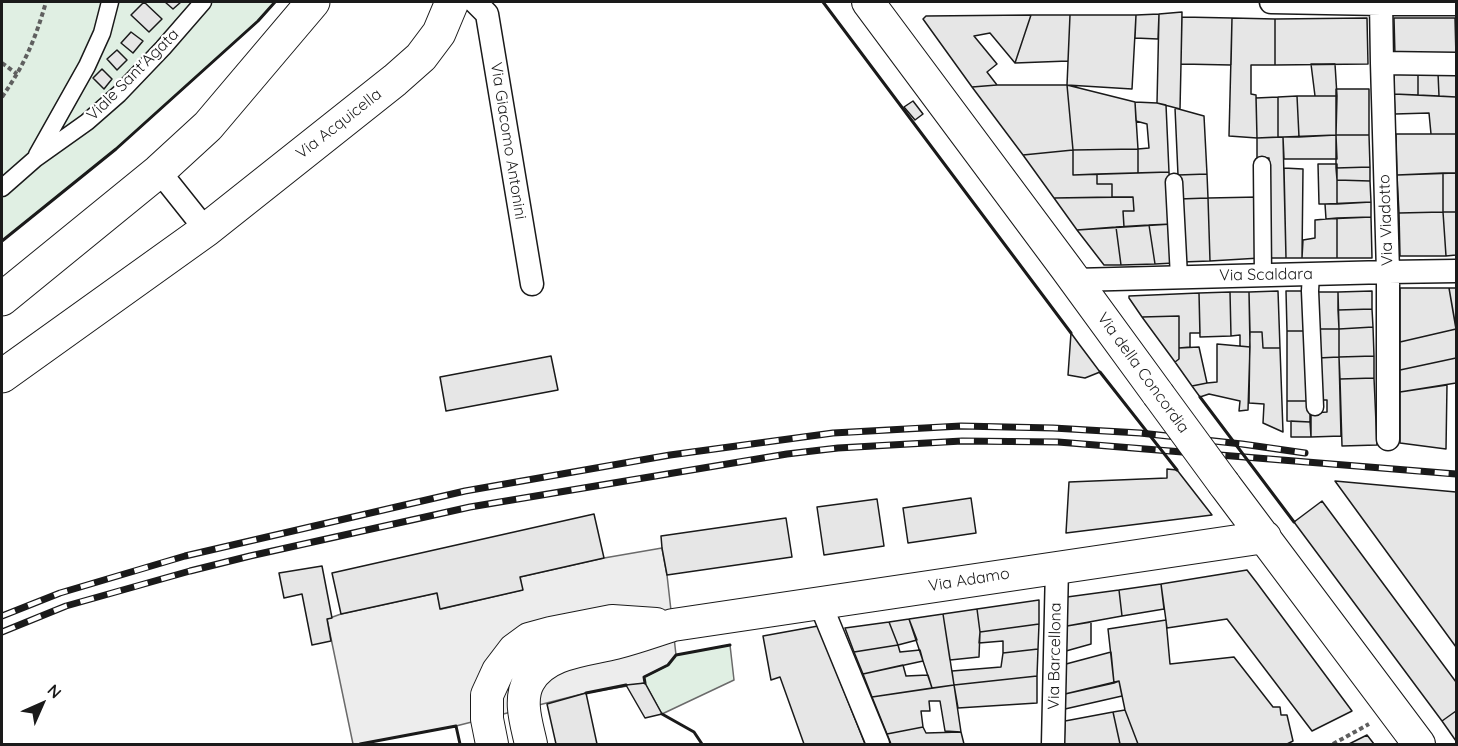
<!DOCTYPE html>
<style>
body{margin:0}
#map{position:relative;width:1458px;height:746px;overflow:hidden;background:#fff;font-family:Quicksand,sans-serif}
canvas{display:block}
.frame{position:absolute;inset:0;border:3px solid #1a1a1a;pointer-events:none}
.north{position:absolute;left:12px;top:674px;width:60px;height:60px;-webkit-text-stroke:4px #fff;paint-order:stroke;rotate:45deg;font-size:16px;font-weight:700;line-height:24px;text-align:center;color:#1a1a1a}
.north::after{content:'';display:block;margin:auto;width:21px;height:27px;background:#1a1a1a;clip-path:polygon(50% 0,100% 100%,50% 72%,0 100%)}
</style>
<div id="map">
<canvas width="1458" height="746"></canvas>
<div class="frame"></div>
<div class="north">N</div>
</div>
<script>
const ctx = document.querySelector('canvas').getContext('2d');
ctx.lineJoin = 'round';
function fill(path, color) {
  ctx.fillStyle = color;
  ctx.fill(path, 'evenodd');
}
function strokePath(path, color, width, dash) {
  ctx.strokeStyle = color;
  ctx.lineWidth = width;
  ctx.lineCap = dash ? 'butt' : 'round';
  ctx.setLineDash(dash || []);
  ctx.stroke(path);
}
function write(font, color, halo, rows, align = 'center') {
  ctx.font = font + ' Quicksand,sans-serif';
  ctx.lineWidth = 4.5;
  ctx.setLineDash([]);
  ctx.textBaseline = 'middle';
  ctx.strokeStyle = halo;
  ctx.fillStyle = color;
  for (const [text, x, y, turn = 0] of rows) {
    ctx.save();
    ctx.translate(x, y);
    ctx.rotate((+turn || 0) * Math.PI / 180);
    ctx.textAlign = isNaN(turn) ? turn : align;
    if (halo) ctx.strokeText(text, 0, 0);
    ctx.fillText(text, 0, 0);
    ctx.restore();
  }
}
const green = new Path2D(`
 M2,2H275L258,21L116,149L2,241Z
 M730,645L734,680L662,714L645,683L644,677L668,665L676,655Z`);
fill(green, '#e0efe3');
strokePath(green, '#6a6a6a', 1.5);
const parking = new Path2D(`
 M662,548L667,575L676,655L668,665L644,677L645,683L586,693L456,726L360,744H353L327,619L341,614L437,593L441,609L522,590L520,577L604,558Z`);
fill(parking, '#ededed');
strokePath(parking, '#6a6a6a', 1.5);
const building = new Path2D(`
 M144,2L162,19L149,32L131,15Z
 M165,2H181L173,9Z
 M1182,12L1181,64L1180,109L1157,103L1159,14Z
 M1159,14L1158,39L1135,38L1136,15Z
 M1031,15L1015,63L990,33L974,36L997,64L987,72L997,85L972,87L923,19L926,16Z
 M1031,15H1070L1068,61L1015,63Z
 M1070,15H1136L1132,89L1067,85Z
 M1182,17L1232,18L1231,65L1181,64Z
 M1232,18L1275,19V65H1251V94L1256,95L1257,138L1229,136Z
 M1367,18L1368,64L1275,65V19Z
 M1394,18H1455L1456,57L1395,56Z
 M131,32L143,41L133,53L121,43Z
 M117,50L127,60L117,70L107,59Z
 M1311,64H1335L1337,96H1315Z
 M102,69L112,79L104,89L93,78Z
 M1394,73H1418V95L1394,94Z
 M1418,73H1438L1439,96L1418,95Z
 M1438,73H1456V97L1439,96Z
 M997,85H1067L1073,150L1023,155L972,87Z
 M1067,85L1135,102L1138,149L1073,150Z
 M1336,89H1369V135H1336Z
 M1394,94L1456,97V134H1431L1429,113L1395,114Z
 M1297,96L1299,137H1278V97Z
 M1297,96H1337L1336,135L1299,137Z
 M1278,97V137L1257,138L1256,98Z
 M913,101L923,114L915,120L904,107Z
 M1135,102L1157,103L1166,105L1169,172L1138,173V149L1149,148L1147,124L1136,121Z
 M1175,108L1204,116L1207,174L1178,175Z
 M1396,134H1456V173L1397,175Z
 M1336,135L1337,159H1284L1283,137Z
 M1336,135H1369L1370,167L1336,168Z
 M1283,137L1286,258H1267L1269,158H1257V138Z
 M1138,149V173L1073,175V150Z
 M1073,150V175L1097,174V184H1112V197L1054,198L1023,155Z
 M1318,164H1337V204H1319Z
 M1370,167V181L1337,180L1336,168Z
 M1284,168L1303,169L1302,258H1286Z
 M1169,172L1172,224L1124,227L1123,211H1134L1133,197H1112V184H1097V174Z
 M1443,173V212L1399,213L1397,175Z
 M1443,173H1456V212H1443Z
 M1207,174L1208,198L1179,199L1178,175Z
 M1337,180L1370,181L1371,202L1337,204Z
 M1133,197L1134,211H1123L1124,227L1077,230L1054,198Z
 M1259,197L1260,258L1210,261L1208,198Z
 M1208,198L1210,261L1182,262L1179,199Z
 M1371,202V217L1326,219L1325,204Z
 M1443,212L1446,256H1400L1399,213Z
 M1443,212H1456V255L1446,256Z
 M1371,217L1372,258H1337V218Z
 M1337,218V258H1302L1303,240L1315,238V220Z
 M1172,224L1174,263L1155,264L1149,225Z
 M1149,225L1155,264L1121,265L1116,227Z
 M1116,227L1121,265H1104L1077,230Z
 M1400,288H1449L1456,329L1400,342Z
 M1449,288H1456V328Z
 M1278,291L1280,348H1263L1262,332H1250L1249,292Z
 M1286,291H1310V331H1287Z
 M1372,291V309L1338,310V292Z
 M1230,292L1231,336L1200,337L1199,293Z
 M1230,292H1249L1250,347L1240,346V335L1231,336Z
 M1316,292H1338L1339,329H1317Z
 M1199,293L1200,333H1190V347L1179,348V316L1142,317L1129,298V296Z
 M1372,309L1373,327L1339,329L1338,310Z
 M1179,316V359L1175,362L1142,317Z
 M1373,327L1374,356L1339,357V329Z
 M1317,329H1339V357L1318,358Z
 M1456,329V358L1400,370V342Z
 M1287,331H1310V401H1287Z
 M1250,332H1262L1263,348H1280L1283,432L1263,423L1264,404L1249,403Z
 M1071,333L1079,344L1100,372L1085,378L1068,375Z
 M1217,344L1250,347L1248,410L1239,411L1240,401L1209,394L1200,397L1192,386L1207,383L1217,382Z
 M1199,347L1207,383L1192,386L1175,362L1179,359V348Z
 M551,356L558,390L446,411L440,377Z
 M1374,356V378L1340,379L1339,357Z
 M1339,357L1341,436L1311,437V413L1327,412V400H1319L1318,358Z
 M1456,358V383L1400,392V370Z
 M1374,378L1377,445L1342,446L1340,379Z
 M1447,385L1446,449L1400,443V392Z
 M1287,401H1310V422L1287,421Z
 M1291,421L1310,422L1311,437H1291Z
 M1167,469L1177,470L1212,515L1066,533L1069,482L1167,478Z
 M1335,481L1456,492V647Z
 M971,498L976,533L908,543L903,508Z
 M877,499L884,546L824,555L817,507Z
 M1322,501L1456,682V711L1442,721L1294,522Z
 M594,514L604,558L520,577L523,590L440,609L437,593L341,614L332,573Z
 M786,518L792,557L667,575L662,548L661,536Z
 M322,566L332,618L327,619L331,641L312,645L302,594L284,598L279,573Z
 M1247,570L1257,583L1352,711L1312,731L1227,619L1167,628L1161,584Z
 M1161,584L1164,609L1122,616L1119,590Z
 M1119,590L1122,616L1067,626V597Z
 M1039,600V624L980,632L977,609Z
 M977,609L980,632L979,657L950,660L943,614Z
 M943,614L954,685L932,688L909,619Z
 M909,619L917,640L898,645L889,622Z
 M1166,620L1170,664L1234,657L1273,707H1280L1281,715H1287L1293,741L1287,744H1138L1125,710L1119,681L1114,683L1108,629Z
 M889,622L898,645L854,652L845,628Z
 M1091,622V644L1066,651L1067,626Z
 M1039,624L1038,649L1003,653V641L979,643L980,632Z
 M818,626L865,744H804L780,677L771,680L763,636Z
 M898,645L900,652L920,650L923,661L863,674L854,652Z
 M1038,649L1037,676L954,685L952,671L1001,667L1003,653Z
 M1111,652L1114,683L1065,694L1066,664Z
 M903,665L906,676L928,675L932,688L872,697L863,674Z
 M1037,676V703L958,708L954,685Z
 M1119,681L1122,696L1065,709V694Z
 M645,683L662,714L645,718L626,685Z
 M954,685L961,732L945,731L940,701H929L930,711H921L923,727L887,734L872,697Z
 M586,693L597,744H556L547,704Z
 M1125,710L1138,744H1120L1113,712Z
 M1456,711V741L1442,721Z
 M1113,712L1120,744H1064L1065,721Z
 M923,727L926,733L961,732L964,744H891L887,734Z
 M1367,735L1374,744H1349Z`);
fill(building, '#e6e6e6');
strokePath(building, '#1a1a1a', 1.5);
const pedestrian = new Path2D(`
 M37,155L87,66L102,33L110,2
 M1262,165L1263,275
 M1174,182L1179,277
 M2,188L35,159L87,122L119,94L163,48L203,2
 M1311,274L1310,291L1315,407`);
const minor = new Path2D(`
 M475,2L487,14L532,284
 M1271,2L1381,4H1456
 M1381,2L1382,63L1388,272V439
 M1382,63L1456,64
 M159,171L206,230
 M1075,280L1388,272L1456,271
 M820,603L878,744
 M1053,744L1057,567`);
const secondary = new Path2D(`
 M868,2L1066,268L1158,394
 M1224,484L1419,744
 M492,744L487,719V695L498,671L514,650L529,639L551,633L612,621L656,624
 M531,744C527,725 518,700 529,681C545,652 587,650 615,643C635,638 654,631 673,625L1265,537`);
const primary = new Path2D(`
 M2,299L159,171L208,126L313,2
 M2,376L206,230L395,80L421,57L439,33L452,2`);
strokePath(pedestrian, '#1a1a1a', 19);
strokePath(minor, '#1a1a1a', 25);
strokePath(secondary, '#1a1a1a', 34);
strokePath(primary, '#1a1a1a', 35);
strokePath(new Path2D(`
 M2,63L17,74
 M2,97C25,64 35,40 46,2
 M1333,744L1369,724`), '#5f5f5f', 4, [4.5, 3]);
strokePath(pedestrian, '#fff', 16);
strokePath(minor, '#fff', 22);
strokePath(secondary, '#fff', 32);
strokePath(primary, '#fff', 33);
const rail = new Path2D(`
 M2,616L60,593L185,556L465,491L670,455L833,433L961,426L1053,428L1140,433L1242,444L1305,453
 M2,632L66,606L190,571L250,556L470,507L787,454L838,448L962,441L1058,442L1456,474`);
strokePath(rail, '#1a1a1a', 7);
strokePath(rail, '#fff', 4.5, [14]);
const secondaryBridge = new Path2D(`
 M1158,394L1224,484`);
strokePath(secondaryBridge, '#1a1a1a', 34, []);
strokePath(secondaryBridge, '#fff', 32);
strokePath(new Path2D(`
 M823,2L1071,333
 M2,241L116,149L258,21L275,2
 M1100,372L1177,470
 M1200,397L1294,522
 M645,683L644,677L668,665L676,655L730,645
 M586,693L626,685
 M662,714L694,732L702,744
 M360,744L456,726L460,744`), '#1a1a1a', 3);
write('16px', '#1a1a1a', '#fff', [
 ["Viale Sant'Agata",133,75,-45],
 ["Via Acquicella",339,124,-38],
 ["Via Giacomo Antonini",508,141,81],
 ["Via Viadotto",1386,220,-92],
 ["Via Scaldara",1266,275,-1],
 ["Via della Concordia",1143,373,54],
 ["Via Adamo",969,580,-9],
 ["Via Barcellona",1055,656,-89]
]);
</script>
